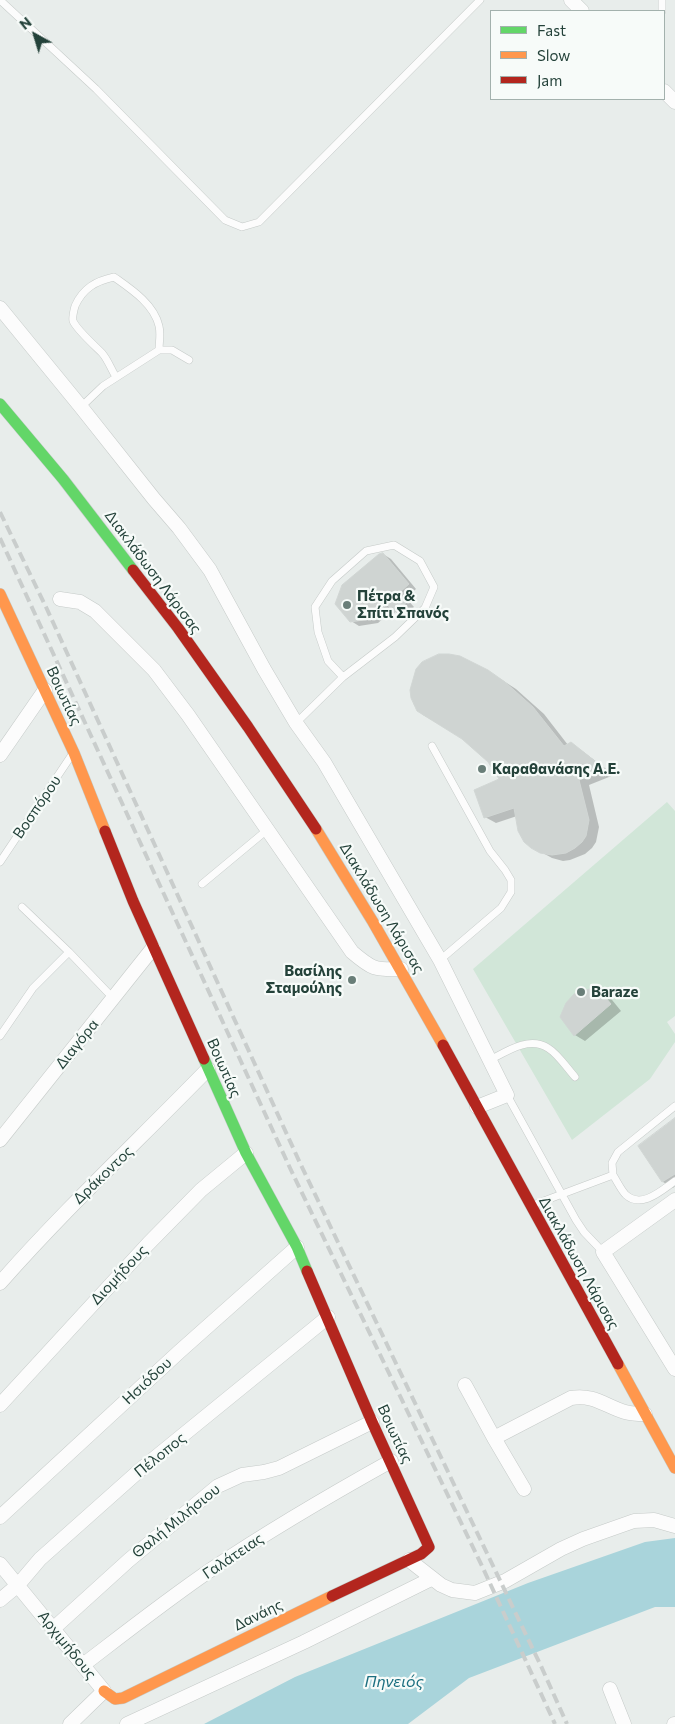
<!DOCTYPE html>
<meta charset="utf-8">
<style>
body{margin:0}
#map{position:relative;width:675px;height:1724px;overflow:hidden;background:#e8edeb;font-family:Commissioner,sans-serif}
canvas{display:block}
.legend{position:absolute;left:490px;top:10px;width:175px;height:90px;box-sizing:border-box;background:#f7fbf9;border:1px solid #a3b1ad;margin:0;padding:6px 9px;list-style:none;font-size:15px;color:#24423a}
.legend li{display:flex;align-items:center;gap:10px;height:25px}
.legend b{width:25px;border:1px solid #a3b1ad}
.north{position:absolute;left:10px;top:10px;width:50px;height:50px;-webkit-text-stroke:4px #f7fbf9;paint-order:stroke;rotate:321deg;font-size:14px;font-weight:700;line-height:20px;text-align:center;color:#24423a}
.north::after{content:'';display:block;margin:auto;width:18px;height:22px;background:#24423a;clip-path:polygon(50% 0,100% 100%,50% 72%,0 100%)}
</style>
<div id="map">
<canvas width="675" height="1724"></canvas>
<ul class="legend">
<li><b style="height:6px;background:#63d668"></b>Fast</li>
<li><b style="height:6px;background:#ff974d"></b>Slow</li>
<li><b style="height:6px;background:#b3261e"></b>Jam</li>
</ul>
<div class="north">N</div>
</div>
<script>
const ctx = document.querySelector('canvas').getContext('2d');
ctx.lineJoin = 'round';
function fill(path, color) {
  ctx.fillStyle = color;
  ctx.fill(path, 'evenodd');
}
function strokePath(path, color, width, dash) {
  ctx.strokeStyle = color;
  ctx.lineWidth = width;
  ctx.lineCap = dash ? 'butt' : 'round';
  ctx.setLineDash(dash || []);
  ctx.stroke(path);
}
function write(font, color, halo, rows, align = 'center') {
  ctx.font = font + ' Commissioner,sans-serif';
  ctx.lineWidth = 4.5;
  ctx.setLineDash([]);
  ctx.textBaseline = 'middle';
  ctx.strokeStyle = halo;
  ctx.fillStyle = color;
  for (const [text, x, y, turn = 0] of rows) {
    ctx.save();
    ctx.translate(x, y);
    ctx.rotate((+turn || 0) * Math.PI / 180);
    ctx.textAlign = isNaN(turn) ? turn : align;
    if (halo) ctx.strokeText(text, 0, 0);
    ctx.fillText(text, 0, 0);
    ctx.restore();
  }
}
fill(new Path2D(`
 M667,802L675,811V1016L667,1022L675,1034V1042L650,1079L572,1140L473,969Z`), '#d1e6d8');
fill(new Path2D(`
 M675,1538V1607H655L469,1678L408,1724H204L295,1677L528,1583L645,1542Z`), '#a9d4db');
fill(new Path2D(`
 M383,554L391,559L416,589L406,598L414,607L403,617L393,610L378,623L359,626L351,621Z
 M417,670L499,678L516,689L544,714L568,745L571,744L581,750L614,775L589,785L599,827L596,842L592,848L585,854L570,860L563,861L552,858L541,852L517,816L496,823L485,817L500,779L489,761L463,738L423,715L414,705L411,690Z
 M597,989L608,995L621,1011L585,1041L575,1035Z
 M675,1120V1186L673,1188L663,1182Z`), '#0003');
const building = new Path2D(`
 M383,553L409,584L399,593L407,602L394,613L387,604L370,619L350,622L335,604L342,585L379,554Z
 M439,654H449L460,656L488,670L505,682L533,707L564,746L571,742L605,769L579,780L589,820L586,836L582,842L575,848L566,853L552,855L540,853L531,848L524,842L518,831L514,808L484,818L474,790L499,779L488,762L462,739L417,711L411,698L410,690L416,669L422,662Z
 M597,987L611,1004L574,1036L560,1017L566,1003L574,994Z
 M675,1118V1174L662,1182L638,1146Z`);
fill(building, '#cfd4d2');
strokePath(building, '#d1d6d4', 1);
const lane = new Path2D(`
 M0,0L96,89L225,220L242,227L259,222L480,0
 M662,11V0
 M159,350H172L189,360
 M81,407L103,386L159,350C159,343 161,334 159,326C154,304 131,289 114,277C96,281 83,288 75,306C74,310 72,317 73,321C77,330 95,346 102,353C108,360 111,369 116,377
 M296,723L343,677L395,637L425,608L434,587L420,561L394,545L366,551L332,581L315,607L318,632L328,661L343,677
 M432,746L490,851L505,870L511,880V892L501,908L440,960
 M0,862L71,756
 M202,884L267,830
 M22,907L69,952L114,999
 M0,1036L33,988L69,952
 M490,1060C507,1051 529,1036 548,1048C558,1054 567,1068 575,1077
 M507,1095L576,1220L584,1232L603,1252
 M613,1175L612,1163L618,1152L675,1106
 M533,1205L613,1175C617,1181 621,1190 626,1195C642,1209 662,1190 675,1181`);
const street = new Path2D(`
 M571,0L582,11
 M664,91L675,102
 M0,308L81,407L154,499L179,528L210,570L264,669L296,723L324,762L440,960L507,1095L477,1107
 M60,599L80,602L95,611L154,670L188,715L352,952C372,969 374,970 401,969
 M0,755L45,690
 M0,1140L153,948
 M675,1200L603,1252L675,1369
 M0,1283C66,1208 139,1140 208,1069
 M465,1385L494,1438L571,1398C594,1394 605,1406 625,1412C632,1414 638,1414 645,1414
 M0,1405L148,1244L201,1190L246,1153
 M494,1438L524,1489
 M0,1517L180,1351L297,1247
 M409,1560L441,1585L452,1590L475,1593L505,1581L561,1549L583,1539L634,1521L654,1520L675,1526
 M0,1564L104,1691L70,1724
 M0,1600L18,1585L40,1559L140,1470L328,1317
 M54,1628L129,1560L218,1486L242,1475L264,1472L279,1468L372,1422
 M83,1665C126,1632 168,1599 212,1569C270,1530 330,1495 391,1461
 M610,1689L624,1724
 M127,1724L304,1642L431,1579
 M674,1724H675`);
const fast = new Path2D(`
 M0,404L63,479L133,570
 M204,1059L246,1153L297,1247L307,1271`);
const slow = new Path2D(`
 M0,594L74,753L105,831
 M316,829L373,922L443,1045
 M618,1364L675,1468
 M104,1691L115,1699L123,1698L332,1596`);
const jam = new Path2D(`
 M133,570L178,628L248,727L316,829
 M105,831L133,901L204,1059
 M443,1045L618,1364
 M307,1271L372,1422L429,1547L421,1554L332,1596`);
strokePath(lane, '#c5cac8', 8);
strokePath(street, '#c5cac8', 15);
strokePath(fast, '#c3cbc8', 12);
strokePath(slow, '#c3cbc8', 12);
strokePath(jam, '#c3cbc8', 12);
strokePath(lane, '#fcfcfc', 7);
strokePath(street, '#fcfcfc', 14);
strokePath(fast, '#63d668', 11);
strokePath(slow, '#ff974d', 11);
strokePath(jam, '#b3261e', 11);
strokePath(new Path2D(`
 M0,512L46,607L300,1163L541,1666L567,1724
 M0,538L290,1168L482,1566L555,1724`), '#c9cdcc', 4, [10, 5]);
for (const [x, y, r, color] of [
 [347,605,5,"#697e78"],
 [482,769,5,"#697e78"],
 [352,980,5,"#697e78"],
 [581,992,5,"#697e78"]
]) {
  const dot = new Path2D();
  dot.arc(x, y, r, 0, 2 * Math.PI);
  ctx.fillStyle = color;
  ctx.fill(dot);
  strokePath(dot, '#f7fbf9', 2);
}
write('15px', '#24423a', '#f7fbf9', [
 ["Διακλάδωση Λάρισας",153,572,53],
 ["Βοιωτίας",64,696,65],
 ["Βοσπόρου",37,807,-56],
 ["Διακλάδωση Λάρισας",382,908,59],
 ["Διαγόρα",77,1044,-51],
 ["Βοιωτίας",224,1068,66],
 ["Δράκοντος",103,1175,-44],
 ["Διακλάδωση Λάρισας",579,1263,61],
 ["Διομήδους",119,1275,-47],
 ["Ησιόδου",147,1381,-43],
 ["Βοιωτίας",395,1434,65],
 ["Πέλοπος",160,1455,-39],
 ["Θαλή Μιλήσιου",176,1521,-39],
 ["Γαλάτειας",233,1556,-34],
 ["Δανάης",258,1615,-26],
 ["Αρχιμήδους",67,1645,51]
]);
write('bold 15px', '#24423a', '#f7fbf9', [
 ["Πέτρα &",357,596],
 ["Σπίτι Σπανός",357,613],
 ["Καραθανάσης Α.Ε.",492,769],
 ["Βασίλης",342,971,"right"],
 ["Σταμούλης",342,988,"right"],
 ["Baraze",591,992]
], 'left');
write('italic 16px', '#1c6f80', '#f7fbf9', [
 ["Πηνειός",394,1682]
]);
</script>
